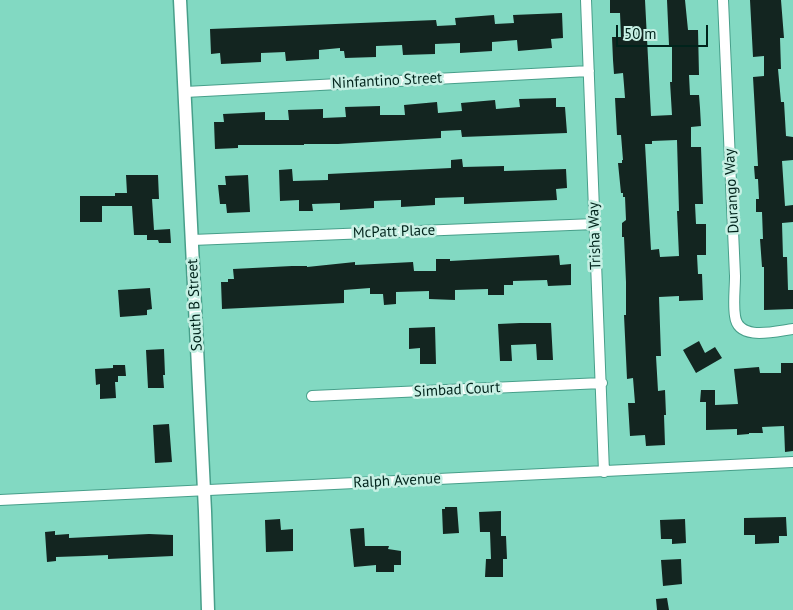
<!DOCTYPE html>
<style>
body{margin:0}
#map{position:relative;width:793px;height:610px;overflow:hidden;background:#82d9c2;font-family:"PT Sans",sans-serif}
canvas{display:block}
.scale{position:absolute;left:616px;top:25px;width:92px;height:22px;box-sizing:border-box;border:2px solid #00231b;border-top:0;padding-left:6px;font-size:15px;line-height:18px;white-space:nowrap;color:#00231b;-webkit-text-stroke:4px #c7f0e4;paint-order:stroke}
</style>
<div id="map">
<canvas width="793" height="610"></canvas>
<div class="scale">50 m</div>
</div>
<script>
const ctx = document.querySelector('canvas').getContext('2d');
ctx.lineJoin = 'round';
function fill(path, color) {
  ctx.fillStyle = color;
  ctx.fill(path, 'evenodd');
}
function strokePath(path, color, width, dash) {
  ctx.strokeStyle = color;
  ctx.lineWidth = width;
  ctx.lineCap = dash ? 'butt' : 'round';
  ctx.setLineDash(dash || []);
  ctx.stroke(path);
}
function write(font, color, halo, rows, align = 'center') {
  ctx.font = font + ' "PT Sans",sans-serif';
  ctx.lineWidth = 5;
  ctx.setLineDash([]);
  ctx.textBaseline = 'middle';
  ctx.strokeStyle = halo;
  ctx.fillStyle = color;
  for (const [text, x, y, turn = 0] of rows) {
    ctx.save();
    ctx.translate(x, y);
    ctx.rotate((+turn || 0) * Math.PI / 180);
    ctx.textAlign = isNaN(turn) ? turn : align;
    if (halo) ctx.strokeText(text, 0, 0);
    ctx.fillText(text, 0, 0);
    ctx.restore();
  }
}
fill(new Path2D(`
 M610,0H645L651,116L672,115L670,82H672V45H669L667,0H685L688,30H698L699,75H689L690,95H699L700,108L701,126L691,127V147H701L703,204H695L696,224H706V255H697L698,274H702L703,300L679,301V296L659,297L661,356H656L658,391L665,390L666,415H664L665,445L646,446L645,435L630,436L628,403H635L633,378L627,379L624,315H626V282L624,237H622V223L626,220L625,197H623V193H621L618,163H622V160H623L621,135H617L615,98H625L624,85L623,73L614,74L613,60L612,37H621L620,13H610ZM677,140L679,211H677L679,256L660,257L659,249L651,250L645,144H652V141Z
 M750,0H781L784,38H780L781,69H778L781,102H784L786,136L793,137V160L782,161L785,206L793,205V222L782,223L783,257H787L788,290H793V309L764,310V267H762L760,239H763L762,212H756V199H759L758,179H755L754,166H758L753,77L764,76V56L753,57Z
 M562,13L563,38L551,39L552,48L518,51L517,40L492,42V51L460,53V43L435,44V54L403,55L402,45L376,46V57L345,58L344,51H340V48L319,50V59L286,61L285,52L261,53V62L221,64L220,53L211,54L210,29L436,20L437,26L456,25L455,18L494,15L495,24L514,23L513,15Z
 M556,98V107H565L567,133L462,137L461,130L441,131V138L338,144H304V145H238V148L215,149L214,122H224L223,114L265,112V120H289L288,110L323,109V118L346,117L345,107L380,106V115H405L404,105L437,102L438,113L462,111L461,103L495,100L496,109L520,107L519,99Z
 M462,159L463,167L504,166V171L566,169L567,188L556,189L557,200L464,204V197L435,198V205L401,207V200L374,201V208L340,210V203L312,204L313,211H299V200L280,201L279,170L292,169L293,181L328,180V174L451,168V160Z
 M126,175H158L159,199H152L154,230L170,229L171,243H159L158,240H147V235H134L132,206H102V222H80V196H115V193H127Z
 M248,175L250,212L227,213L226,204H220L218,185H226L225,176Z
 M559,255L560,265L571,264V285L548,286L547,280L513,281V285H504V295H488V289L455,290V300L429,299V291L396,292V304L384,305L383,294H370V288L344,290V303L222,309L221,282H228V279H234L233,269L292,266H307V267L355,262V265L413,262L414,271H436V259H450V261Z
 M150,288L152,309L147,310V315L120,317L118,290Z
 M520,323H551L553,360H537L536,344L511,345L512,361H500L498,324Z
 M435,327L436,364H420V348L409,349V328Z
 M699,341L705,353L715,347L722,358L696,373L683,350Z
 M164,349L165,375H163L164,388H148L146,350Z
 M781,363H793V451L785,452L784,426L762,427L763,433H749V434L737,435V429L706,430V402H700L701,390H715V405L738,404L734,369L759,367L760,373H781Z
 M113,365H125L126,376H118V382H115L116,398L100,399V384L96,385L95,369L113,368Z
 M169,424L172,462L155,463L153,425Z
 M445,507H457L459,533L443,534L442,509H445Z
 M501,511V536H506L507,559H503V577H485L486,559H491L490,532H480L479,512Z
 M786,517L787,536H779V543L755,544V535H744V518Z
 M280,519L281,530L293,529V551L266,552L265,520Z
 M685,519L686,543L672,544V539H661L660,520Z
 M364,528L365,546H389L388,549L401,551V565H394V572H376V565L354,567L350,529Z
 M55,531V535L69,534V538L149,534L173,535V556L108,559V555L85,556L56,557V561L47,562L45,532Z
 M681,559L682,584L663,586L661,560Z
 M667,598L669,610H657L656,599Z`), '#132520');
const minor = new Path2D(`
 M586,0L604,472
 M723,0L735,276C735,289 733,303 735,316C738,342 776,331 793,329
 M185,92L589,71
 M192,240L595,224
 M312,396L602,383
 M0,500L793,462`);
const tertiary = new Path2D(`
 M180,0L205,511L208,610`);
strokePath(minor, '#479f8a', 12);
strokePath(tertiary, '#479f8a', 15);
strokePath(minor, '#fff', 10);
strokePath(tertiary, '#fff', 12);
write('15px', '#00231b', '#c7f0e4', [
 ["Ninfantino Street",387,81,-3],
 ["Durango Way",732,191,-93],
 ["McPatt Place",394,232,-2],
 ["Trisha Way",595,236,-92],
 ["South B Street",195,305,-93],
 ["Simbad Court",457,390,-3],
 ["Ralph Avenue",397,481,-3]
]);
</script>
